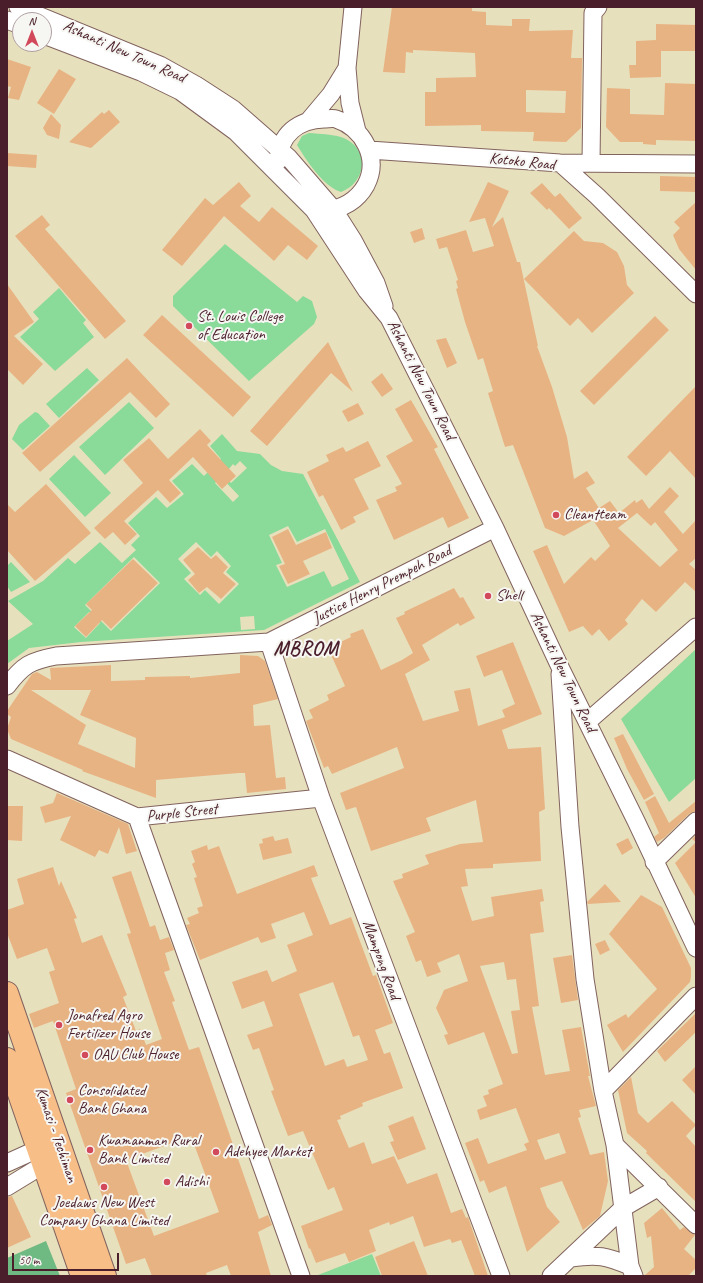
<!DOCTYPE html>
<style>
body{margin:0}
#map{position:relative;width:703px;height:1283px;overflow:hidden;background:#e7e0bd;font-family:Caveat,sans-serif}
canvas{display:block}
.frame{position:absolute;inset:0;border:8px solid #4a1f2b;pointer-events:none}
.north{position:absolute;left:12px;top:12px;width:40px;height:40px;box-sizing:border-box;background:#f6f6f2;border:1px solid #b1a0a2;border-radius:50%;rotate:0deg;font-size:11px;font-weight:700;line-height:16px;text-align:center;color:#4a1f2b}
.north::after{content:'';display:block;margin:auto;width:14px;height:18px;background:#d1495b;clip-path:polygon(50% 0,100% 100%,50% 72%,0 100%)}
.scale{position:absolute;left:12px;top:1253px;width:107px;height:18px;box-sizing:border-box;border:2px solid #4a1f2b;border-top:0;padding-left:5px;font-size:12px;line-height:14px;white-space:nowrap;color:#4a1f2b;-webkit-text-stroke:3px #f6f6f2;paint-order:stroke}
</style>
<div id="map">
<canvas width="703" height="1283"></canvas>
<div class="frame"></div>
<div class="north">N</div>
<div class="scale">50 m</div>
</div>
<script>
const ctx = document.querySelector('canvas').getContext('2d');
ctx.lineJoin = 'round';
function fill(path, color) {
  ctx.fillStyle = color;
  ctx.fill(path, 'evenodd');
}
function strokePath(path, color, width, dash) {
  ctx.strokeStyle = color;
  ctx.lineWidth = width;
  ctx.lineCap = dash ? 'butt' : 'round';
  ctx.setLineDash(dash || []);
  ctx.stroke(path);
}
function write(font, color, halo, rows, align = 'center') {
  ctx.font = font + ' Caveat,sans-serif';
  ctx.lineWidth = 4;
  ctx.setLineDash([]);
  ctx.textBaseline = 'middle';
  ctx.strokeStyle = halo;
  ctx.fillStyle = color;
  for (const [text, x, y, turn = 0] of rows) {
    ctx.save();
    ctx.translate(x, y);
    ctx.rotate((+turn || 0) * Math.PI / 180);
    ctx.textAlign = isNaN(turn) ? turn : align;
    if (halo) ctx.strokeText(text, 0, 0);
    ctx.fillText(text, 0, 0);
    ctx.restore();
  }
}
fill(new Path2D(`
 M309,133C320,134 335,134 346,139C371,152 365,183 341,192C324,187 306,160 297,145L302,136Z
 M225,244L297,302L303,296L312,301L317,317L314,324L249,381L173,306V296Z
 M59,288L86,320L83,323L94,337L55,371L20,337L39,319L33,312Z
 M87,368L99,380L59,418L46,404Z
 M129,402L154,428L105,475L79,447Z
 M35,412L38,413L50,426L23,450L12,439L19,425Z
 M222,434L237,451L260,454L271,465L282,471L303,474L360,582L264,630L81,642L29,648L7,664V641L33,624L8,601L43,581L68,558L75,564L100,542L122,563L136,550L131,545L140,536L128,523L156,497L167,508L184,494L172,481L192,464L204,476L221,459L210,446ZM240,461L247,468L231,483L224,475L233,464L235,466ZM221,477L239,496L233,502L215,483ZM288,526L297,542L325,529L349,579L332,587L324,571L287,587L276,565L282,563L269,535ZM196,542L211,557L217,551L231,566L226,572L239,584L219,604L205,590L200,595L184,579L191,573L178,559ZM134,557L160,583L111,631L85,605ZM89,612L100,623L86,638L74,627ZM254,616L255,629L241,630L240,617Z
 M74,455L111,493L85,517L49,479Z
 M11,562L30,582L11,592L7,586V566Z
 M696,649V778L669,802L621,719Z
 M372,1254L381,1276H318V1275Z`), '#8ada9a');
fill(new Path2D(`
 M46,1241L60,1276H7V1258Z`), '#6fba82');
fill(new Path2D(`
 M392,7H472V11L486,12V25L512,26V19H530L529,31L573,30L571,58H582L581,128L566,142L533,141L534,132L481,131V125L425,126V92H436V78L476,77L475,53L413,50V53L406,52L405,73L383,72ZM526,90L566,91L565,113L526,112Z
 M656,24L696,25V51H661V77L630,78L629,65H636V41L656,40Z
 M7,59L31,67L19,100L8,98L11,87L7,86Z
 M59,69L76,79L54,114L37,103Z
 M665,83L696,84V141L656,140V145L643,144V142H620L606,127L607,88L630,89V114L664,115Z
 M109,110L120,122L91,148L69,142L102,112L104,114Z
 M51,114L61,125L59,139L47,135L43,128Z
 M7,153L37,155L36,168L7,166Z
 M660,176L696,177V192L660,191Z
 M239,182L251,196L240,206L259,222L272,207L318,246L307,260L288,245L274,261L224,216L182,266L162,250L205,198L213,205Z
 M488,182L509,191L492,227L503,217L517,262H520L538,346H537L552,387L567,437L574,479L587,471L595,483L586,488L599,508L610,501L619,513L635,500L636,503L642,499L649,509L670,487L679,496L664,512L683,534L696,520V558L689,564L696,570V592L685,582L656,612L642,599L625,620L628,624L609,641L599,629L592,636L583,626L569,632L533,551L547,545L564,584L591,557L595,561L610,546L593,520L564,536L545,528L513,445L505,447L488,393L493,391L483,358L478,360L465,322L456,289L458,288L456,281L458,280L447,247L439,249L436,239L466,230L473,252L494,246L485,218L469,222ZM637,513L651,526L655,522L678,550L660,567L618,528Z
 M542,183L555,197L560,193L582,218L569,229L549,208L547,210L530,193Z
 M696,202V270L679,249L673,235L680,228L674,222Z
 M42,215L50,225L45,229L126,321L105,339L15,236Z
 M422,228L425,239L414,243L410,232Z
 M574,231L584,241L603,243L617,252L624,266L627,285L634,293L592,333L578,318L570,326L524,279Z
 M7,284L34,322L14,336L43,364L23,385L7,369Z
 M162,315L251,397L233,417L143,335Z
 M655,316L669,330L594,405L580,391Z
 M446,338L457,363L447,368L436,340Z
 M328,342L353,392L331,373L267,446L250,431Z
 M127,358L170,404L156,418L130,392L40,472L22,453Z
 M382,373L393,389L382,397L371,382Z
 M696,386V479L670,451L646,476L627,457Z
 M411,400L438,447L434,449L469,518L448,528L443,517L394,540L376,500L397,491L395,487L402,484L386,456L413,441L395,409Z
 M358,403L364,414L348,422L342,411Z
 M200,429L211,441L207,445L236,476L222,489L193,457L169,480L181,493L170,503L158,490L124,521L137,534L125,545L113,532L105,539L94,528L143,483L123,460L149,438L168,459Z
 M368,441L381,466L354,479L369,509L353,517L356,522L341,530L323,495L319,497L307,472L329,461L326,455L343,447L346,452Z
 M46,484L91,533L35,581L7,550V504L15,512Z
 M288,529L296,545L326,532L332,548L303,561L310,574L288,584L279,566L285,564L272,537Z
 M198,547L211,559L216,555L228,567L223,573L236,584L221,599L207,587L199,593L188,580L195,574L183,560Z
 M133,559L158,583L111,629L102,620L86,637L75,626L92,610L86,604Z
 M454,588L460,598L463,597L475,618L460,626L458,623L422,645L430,660L405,674L423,721L459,711L454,691L470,688L478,726L505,717L502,710L515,704L502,670L484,677L476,656L513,642L542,714L502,730L508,749L541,747L545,809L539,812L541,861L493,864V868L465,869L468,886L461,887L472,921L494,916L491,897L542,889L544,901L540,902L544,932L530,934L539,1006L532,1007L545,1075L570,1071L562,1030L581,1027L590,1076H588L596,1106L579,1110L581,1117L578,1118L590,1155L604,1152L608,1181L600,1216L583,1230L562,1181L540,1188L547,1207L560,1222L527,1252L506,1186L489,1193L484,1180L480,1182L465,1143L478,1138L488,1164L527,1150L524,1144L529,1142L516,1108L480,1120L477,1110L487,1106L483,1096L489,1094L488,1090L503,1084L484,1032L448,1045L444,1035L448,1034L436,1008L444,990L468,981L459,954L437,963L441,972L427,977L421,960L416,962L406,936L415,932L393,881L403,878L402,874L429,864L425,855L460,844L483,842L476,800L426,818L431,831L371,851L356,807L346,810L340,793L404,768L397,747L332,774L328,766L324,768L306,721L313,718L309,710L329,700L327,695L345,686L328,648L351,637L350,634L363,629L381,670L402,660L413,653L396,618L405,614L404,612ZM504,962L507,980L516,979L520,1010L511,1011L518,1053L512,1054L480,966ZM559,1133L566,1153L545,1160L537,1140Z
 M240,655L258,656L265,661L278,699L253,705L254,726L270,725L276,778L285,777L286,789L247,793L245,773H239L156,780V798L82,771L83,770L11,739L7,729L11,717L7,714V711L32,674L37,672L51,680L50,668L111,665V681L145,680V677L190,676V678L240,673ZM31,690H91L80,715L136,738L135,768L78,744L86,725Z
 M623,734L654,794L644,800L627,769L614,738Z
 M57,793L128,824L137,851L126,854L119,827L108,854L99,850L95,857L60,840L71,816L45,823L40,807L53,803Z
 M655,796L669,823L696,801V811L689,814L664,838L657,842L654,837L659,833L645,802Z
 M7,806H23L22,841L7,840Z
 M696,835V898L675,863L696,842L692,839Z
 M273,836L275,841L288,838L292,853L263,860L259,844L263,843L262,839Z
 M628,838L633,848L622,855L616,844Z
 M207,845L208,850L219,846L237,894L314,865L318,876L311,878L330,925L351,917L373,976L376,975L393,1023L375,1030L384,1054L390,1052L403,1088L362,1103L363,1106L340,1116L341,1119L337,1120L349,1148L364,1142L372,1164L394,1156L407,1184L437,1173L451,1213L462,1209L466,1218L468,1217L488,1276H475L461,1240L452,1243L450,1239L424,1247L413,1216L390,1225L389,1222L369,1230L376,1251L349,1262L345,1253L316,1263L310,1248L309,1249L301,1226L343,1210L334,1187L328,1190L303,1131L288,1136L271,1091L274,1090L259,1048L253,1050L247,1035L273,1026L264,1001L242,1009L232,982L267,970L272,982L297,971L287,945L313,935L304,912L271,924L276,938L261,943L258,937L200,960L186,925L190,924L187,918L199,913L197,908L203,906L194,878L197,877L192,864L195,862L191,851ZM333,982L353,1037L359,1035L368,1060L347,1067L344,1059L325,1066L299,994Z
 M53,867L59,886L61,881L71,904L77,918L74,919L82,943L102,935L127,995L123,997L136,1031L140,1029L146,1045L162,1039L127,934L131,933L112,877L131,871L150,927L155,925L160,940L169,937L174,950L165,953L170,970L164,972L175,1001L172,1002L189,1050L199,1047L259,1219L268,1215L272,1225L258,1232L271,1276H231L227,1265L206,1273L207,1276H152L145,1258L126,1264L66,1093L76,1089L53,1021L34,1028L29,1014L59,1003L49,972L55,970L47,948L17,959L7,933V910L24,904L17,879ZM191,1136L219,1212L154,1236L126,1160Z
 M605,884L621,902L588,904L587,902Z
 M641,895L662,907L691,968V977L690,982L623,1052L607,1025L626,1014L628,1018L657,989L609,934Z
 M605,940L610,950L600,955L595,944Z
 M572,955L578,1000L561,1003L553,958Z
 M696,1013V1032L665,1062L657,1051Z
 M696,1066V1095L682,1080Z
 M631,1077L638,1113L648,1123L672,1101L696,1125L686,1136L696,1147V1202L646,1153L647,1151L627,1133L618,1090Z
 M413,1116L426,1149L398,1160L390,1142L394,1141L388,1126Z
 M12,1196L31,1237L7,1248V1197Z
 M662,1208L680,1230L684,1227L695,1235L684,1249L696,1260V1268L688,1276H644L654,1267L651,1236L647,1238L644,1223Z
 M414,1241L428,1276H382L375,1257Z`), '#e8b383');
const minor = new Path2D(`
 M18,7L160,65L196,85L233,109L289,158L334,210L353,240L376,283L384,306
 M353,7L347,68L350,103L357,131
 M7,20L20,25
 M44,35L141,72L180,91L236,132L314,210L367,291L389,318L495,528L559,665L636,821L696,948
 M310,119L331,94L347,68
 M369,150L560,163L696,164
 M278,161C280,134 298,120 324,119C328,119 333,118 336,119C363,128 380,158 366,185C357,201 342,209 324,211
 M560,163L597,196L696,294
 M591,163L593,13L598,7
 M269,642L321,798L501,1276
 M560,674L570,827L585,979L603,1091L615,1145L630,1266L634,1276
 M7,686C23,665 30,661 56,656L269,642L495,528
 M587,722L696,627
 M7,759L137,817L321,798
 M137,817L301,1276
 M654,862L696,821
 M603,1091L696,996
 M615,1145L696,1225
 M7,1163L38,1149
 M7,1187L43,1165
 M571,1258C598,1254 606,1256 630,1266
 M551,1276L623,1208L659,1187`);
const major = new Path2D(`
 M7,993L105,1276
 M7,1059L82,1276`);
strokePath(minor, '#81635e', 19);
strokePath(major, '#81635e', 24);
strokePath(minor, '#fff', 17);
strokePath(major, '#f7be87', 22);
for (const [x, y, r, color] of [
 [189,326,4,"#d1495b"],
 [556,515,4,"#d1495b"],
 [488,596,4,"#d1495b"],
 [59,1025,4,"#d1495b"],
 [85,1055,4,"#d1495b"],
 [70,1100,4,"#d1495b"],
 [90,1150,4,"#d1495b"],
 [216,1152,4,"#d1495b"],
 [167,1182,4,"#d1495b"],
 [104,1187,4,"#d1495b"]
]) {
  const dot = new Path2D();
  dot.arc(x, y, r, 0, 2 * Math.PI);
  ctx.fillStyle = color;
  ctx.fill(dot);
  strokePath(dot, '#f6f6f2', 1.5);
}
write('16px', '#4a1f2b', '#f6f6f2', [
 ["Ashanti New Town Road",124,52,24],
 ["Kotoko Road",522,162,6],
 ["Ashanti New Town Road",421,380,63],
 ["Justice Henry Prempeh Road",382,585,-27],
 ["Ashanti New Town Road",563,672,64],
 ["Purple Street",182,813,-6],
 ["Mampong Road",381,960,70],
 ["Kumasi - Techiman",56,1135,71]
]);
write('16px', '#4a1f2b', '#f6f6f2', [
 ["St. Louis College",197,317],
 ["of Education",197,335],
 ["Cleantteam",564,515],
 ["Shell",496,596],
 ["Jonafred Agro",67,1016],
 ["Fertilizer House",67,1034],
 ["OAU Club House",93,1055],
 ["Consolidated",78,1091],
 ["Bank Ghana",78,1109],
 ["Kwamanman Rural",98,1141],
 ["Bank Limited",98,1159],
 ["Adehyee Market",224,1152],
 ["Adishi",175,1182],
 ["Joedaws New West",104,1203,"center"],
 ["Company Ghana Limited",104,1221,"center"]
], 'left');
ctx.letterSpacing = '1px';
write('bold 20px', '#4a1f2b', '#f6f6f2', [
 ["MBROM",306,650]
]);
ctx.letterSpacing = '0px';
</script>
